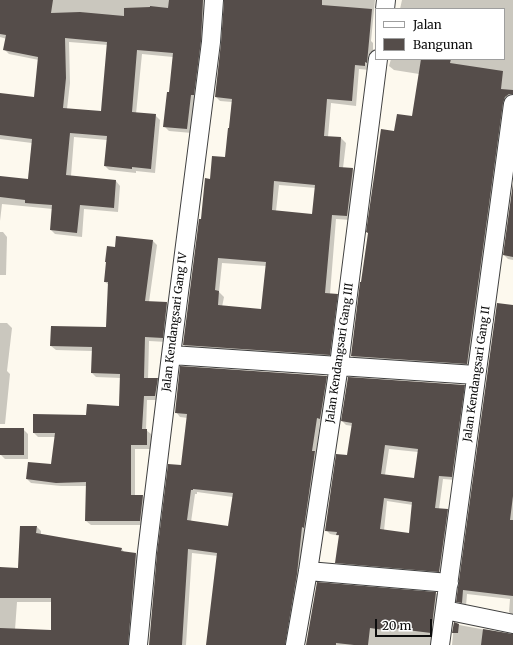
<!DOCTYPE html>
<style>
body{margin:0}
#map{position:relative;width:513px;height:645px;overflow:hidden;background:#fdf9ee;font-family:Merriweather,serif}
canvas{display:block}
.legend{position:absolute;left:375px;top:8px;width:130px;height:52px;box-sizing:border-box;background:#fff;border:1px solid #9e9e9e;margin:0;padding:5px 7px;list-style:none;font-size:12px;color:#0d0d0d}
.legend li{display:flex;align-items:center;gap:8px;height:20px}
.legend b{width:20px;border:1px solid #9e9e9e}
.scale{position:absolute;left:375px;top:619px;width:57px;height:18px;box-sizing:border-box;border:2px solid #0d0d0d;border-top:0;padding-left:5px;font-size:12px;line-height:14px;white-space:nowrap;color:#0d0d0d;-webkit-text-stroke:3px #fff;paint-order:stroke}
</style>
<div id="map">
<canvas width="513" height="645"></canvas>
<ul class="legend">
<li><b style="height:5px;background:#fff"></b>Jalan</li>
<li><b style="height:11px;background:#554d4a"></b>Bangunan</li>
</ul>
<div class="scale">20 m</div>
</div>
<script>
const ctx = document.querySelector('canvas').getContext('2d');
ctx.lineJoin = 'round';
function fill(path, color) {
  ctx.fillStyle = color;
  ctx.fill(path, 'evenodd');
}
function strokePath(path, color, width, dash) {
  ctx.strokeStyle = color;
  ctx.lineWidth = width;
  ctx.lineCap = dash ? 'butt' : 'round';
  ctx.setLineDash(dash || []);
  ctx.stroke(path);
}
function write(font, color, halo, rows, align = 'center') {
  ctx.font = font + ' Merriweather,serif';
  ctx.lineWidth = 4;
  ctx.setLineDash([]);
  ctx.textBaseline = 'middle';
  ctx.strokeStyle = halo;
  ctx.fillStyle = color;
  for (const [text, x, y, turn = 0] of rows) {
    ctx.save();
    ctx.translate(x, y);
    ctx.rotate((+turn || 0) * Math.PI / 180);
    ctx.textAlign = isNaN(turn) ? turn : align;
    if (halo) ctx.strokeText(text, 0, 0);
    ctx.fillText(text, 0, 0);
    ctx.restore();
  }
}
fill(new Path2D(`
 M0,0H209L192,133L169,131L164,126L170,93L173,57L142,54L136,114L155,115L160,120L155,173L136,171V173L109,170L105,166L107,140L74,137L71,176L116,181L120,186L118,212L84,209L82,237L55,234L51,230L53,209L2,204L0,221V177L28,180L32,143L0,139V94L35,98L39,60L9,54L4,49L7,39L0,37ZM69,42L108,45L102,112L67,109L70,83Z
 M225,0H375L371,41L373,43V49L375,51L370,70L359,69L356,106L331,103L328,137L341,138L346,143L343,168L353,169L358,174L352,220L336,219L330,294L337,295L342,299L334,359L188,349L184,345L202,220L210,180L226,158L232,102L220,101L216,97ZM279,185L316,188L313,215L276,211ZM222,263L266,266L262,310L222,307L224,297L219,292Z
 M402,0H513V98L471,368L356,360L352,356L395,132L413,117L419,74L394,70L389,66L391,59H504V9H400Z
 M513,190V260L508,259L504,255Z
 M0,232H3L7,237L6,275H0Z
 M152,240L157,245L149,302L167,303L171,307L167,342L149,341L148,379H157L161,383L159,400H147L146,430L151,434V449H135V496H143L147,500L144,525H91L86,521L87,486H61L31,483L27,479L52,466L56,437H38L34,433L119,407L121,378L96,377L92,373V351L56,350L51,346L107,328L109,285L105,282L108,247L116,248Z
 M513,306V616L509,612L510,599L467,594L466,606H462L458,601Z
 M0,323H7L12,328L7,371L10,374L5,424H0Z
 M326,377L331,381L324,422H320L316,453L319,456L289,645H207L218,556L192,553L186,645H150L182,467L188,418L180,417L176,412ZM197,492L233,497L229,527L191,522L195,494H197Z
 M464,386L468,390L456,480L443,479L439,509L447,510L451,514L443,575L340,566L336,562L340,536L330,534L326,530L348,457L353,426L346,425L342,421ZM389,449L418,452L415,479L385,475ZM387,501L413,505L410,534L384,531Z
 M23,429L28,434V459H5L0,454Z
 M37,527L41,531V535L121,548L125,553L136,554L140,558L132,645H0V568L19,569ZM17,602H52V631L15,630Z
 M318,583L436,593L440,598L434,645H307Z
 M454,624L513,635V645H452Z`), '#0003');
fill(new Path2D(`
 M0,0H53L51,13L80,12L124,16V8L150,7V6L168,8L169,0H203L201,41L194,95H191L187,129L163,127L167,92H169L173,53L137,50L132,112L156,114L151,169L132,167V169L104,166L107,136L70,133L66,175L116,180L114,208L80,205L77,233L50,230L52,205L25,203V200L0,197V176L28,179L32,139L0,135V93L34,97L38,57L3,50L6,35L0,34ZM65,38L107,42L101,111L63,108L66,78Z
 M224,0H322V5L372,9L367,63L365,62V66L355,65L352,101L327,99L324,136L341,137L339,167L353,168L347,216L332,215L325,293L338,294L330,355L183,345L199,219H201L205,178L210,179L212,156L225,157L228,128H229L232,99L215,97L221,43ZM274,181L315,185L312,214L272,210ZM218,258L266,262L261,309L218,305L219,291L215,290Z
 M421,59H451L450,63L503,71L501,89L513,90V94H509L505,97L503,103L467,364L351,356L360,282H361L368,233L366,232L381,129L394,131L397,114L412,116Z
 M513,183V257L503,255Z
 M116,236L153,240L145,301L167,302L163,338L145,337L144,378H158L155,396H144L142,429H147V445H131V495H143L140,521H85L86,482L56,483L26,479L28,462L51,464L55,433H33V414L86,415L87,404L119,406L120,374L91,373L92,347L50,346L51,326L106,327L108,282H104L106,262H105L107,246L115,247Z
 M497,303L513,305V496L510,520H513V596L463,590L462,603L456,602Z
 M180,366L327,376L320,419L317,418L312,451H315L304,528L302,527L297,574L285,645H206L217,553L188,549L182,645H149L157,553L168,464L181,465L187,414L175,413ZM193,489L233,493L228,526L187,520L191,490H193Z
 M348,377L465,385L452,477L439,476L435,508L448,509L439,572L335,563L339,535H336L337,532L325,531L336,454L347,455L352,423L341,421ZM385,445L418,449L414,478L381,474ZM384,498L412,502L409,533L380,529Z
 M0,428H24V455H0Z
 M20,526H37L36,533L122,548L121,551L136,553L128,645H0V628L51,630V598H0V567L18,568Z
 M317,582L436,592L431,633L391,628V631L370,628L368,645H354L336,643V645H306Z
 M454,622L459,624L458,633H452Z
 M483,629L513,634V645H481Z`), '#554d4a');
const street = new Path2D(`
 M385,9L386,0
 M171,355L476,375
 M308,571L449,583
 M445,610L513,624
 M138,645L147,552L171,355L211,42L214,0
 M295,645L308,571L339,365L378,59
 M440,645L513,104`);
strokePath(street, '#404040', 20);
strokePath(street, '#fff', 18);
write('11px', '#0d0d0d', '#fff', [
 ["Jalan Kendangsari Gang IV",175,322,-83],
 ["Jalan Kendangsari Gang III",340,353,-82],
 ["Jalan Kendangsari Gang II",477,374,-82]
]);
</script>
